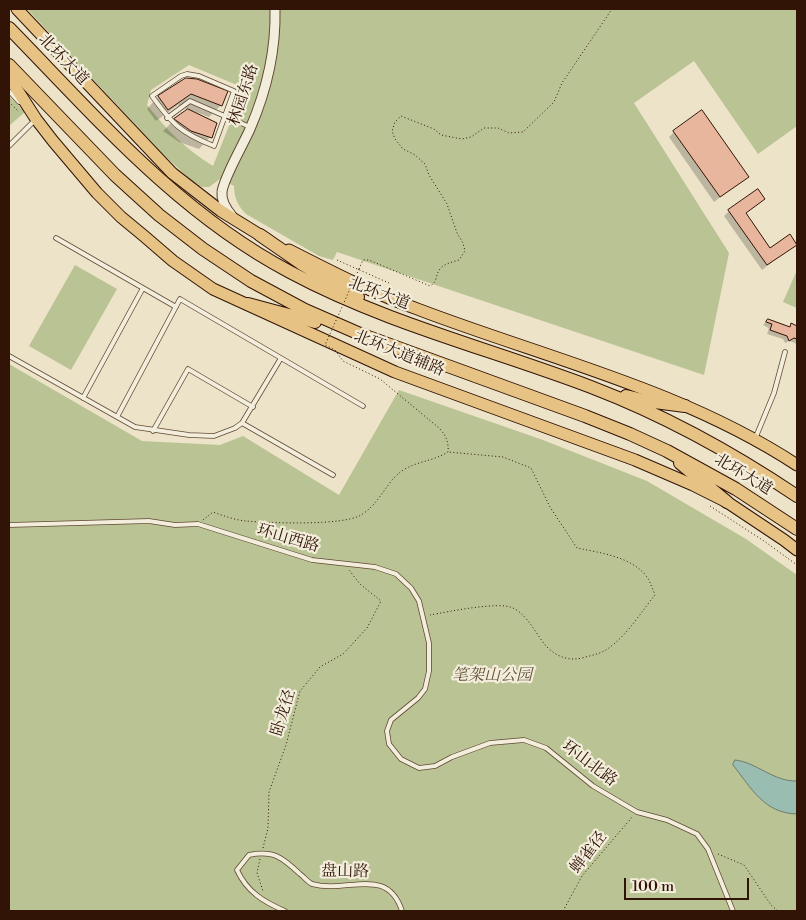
<!DOCTYPE html>
<meta charset="utf-8">
<style>
body{margin:0}
#map{position:relative;width:806px;height:920px;overflow:hidden;background:#ece3c8;font-family:"Libre Bodoni",serif}
canvas{display:block}
.frame{position:absolute;inset:0;border:10px solid #311406;pointer-events:none}
.scale{position:absolute;left:624px;top:878px;width:125px;height:22px;box-sizing:border-box;border:2px solid #311406;border-top:0;padding-left:6px;font-size:15px;line-height:18px;white-space:nowrap;color:#311406;-webkit-text-stroke:4px #f3eddb;paint-order:stroke}
</style>
<div id="map">
<canvas width="806" height="920"></canvas>
<div class="frame"></div>
<div class="scale">100 m</div>
</div>
<script>
const ctx = document.querySelector('canvas').getContext('2d');
ctx.lineJoin = 'round';
function fill(path, color) {
  ctx.fillStyle = color;
  ctx.fill(path, 'evenodd');
}
function strokePath(path, color, width, dash) {
  ctx.strokeStyle = color;
  ctx.lineWidth = width;
  ctx.lineCap = dash ? 'butt' : 'round';
  ctx.setLineDash(dash || []);
  ctx.stroke(path);
}
function write(font, color, halo, rows, align = 'center') {
  ctx.font = font + ' "Libre Bodoni","Noto Serif SC",serif';
  ctx.lineWidth = 4.5;
  ctx.setLineDash([]);
  ctx.textBaseline = 'middle';
  ctx.strokeStyle = halo;
  ctx.fillStyle = color;
  for (const [text, x, y, turn = 0] of rows) {
    ctx.save();
    ctx.translate(x, y);
    ctx.rotate((+turn || 0) * Math.PI / 180);
    ctx.textAlign = isNaN(turn) ? turn : align;
    if (halo) ctx.strokeText(text, 0, 0);
    ctx.fillText(text, 0, 0);
    ctx.restore();
  }
}
fill(new Path2D(`
 M27,9H797V126L758,154L694,61L634,103L729,253L704,375L337,252L333,260L319,256L246,214C238,206 234,198 234,186L220,179L209,187H202L192,181L165,156ZM189,65L244,88L213,166C185,149 167,130 147,105L151,90Z
 M9,96L25,112L9,126Z
 M75,265L117,289L71,370L29,346Z
 M797,270V308L783,302Z
 M9,364L142,441L220,445L243,436L339,495L399,390L543,440L647,481L746,539L797,575V911H9Z`), '#bac394');
const water = new Path2D(`
 M735,760C756,762 774,782 797,781V814C764,813 752,789 733,765Z`);
fill(water, '#99beb1');
strokePath(water, '#6f7a6d', 1);
fill(new Path2D(`
 M179,82L221,105L209,117L193,111V113L210,137L199,149L179,142L163,131L174,120L189,110L178,105L156,121L147,109L158,97Z
 M674,132L747,177L714,202L669,137Z
 M764,199L745,214L770,250L795,244L762,270L724,216L729,211Z
 M768,320L789,328L792,325L797,327V346L795,343L789,341L785,343L783,339L767,334L769,328L763,325Z`), '#0003');
const building = new Path2D(`
 M186,78L197,79L228,91L222,106L191,94L168,110L158,96Z
 M188,109L217,123L212,138L191,131L174,119Z
 M702,110L749,177L720,197L673,131Z
 M758,189L765,199L746,213L770,248L790,234L797,245L767,265L728,210Z
 M768,319L790,327L791,323L797,326V339L794,338L789,341L787,336L770,330L772,324L766,322Z`);
fill(building, '#e8b69d');
strokePath(building, '#311406', 1);
const service = new Path2D(`
 M187,74L199,76L234,91L214,146C181,133 172,124 152,96L181,76Z
 M9,91L19,102
 M167,118L190,101L250,127
 M9,146L35,120
 M56,238L176,307
 M9,356L135,427L189,435L214,436L235,428L242,423L281,358
 M83,398L143,288
 M117,417L180,299L363,406
 M242,423L333,475
 M153,431L188,369L253,407
 M755,439L774,393L785,352
 M9,525L149,521L175,525L198,524L312,560L375,567L396,574L411,588L419,601L429,643V671L425,689L418,698L391,720L387,731L389,744L401,759L419,768L435,766L452,757L490,743L524,740L546,748L593,786L637,812L667,820L697,834L708,849L733,911
 M285,911C264,902 247,892 237,870L249,855C274,850 283,858 300,874C304,877 308,882 312,884C347,894 387,865 402,911`);
const tertiary = new Path2D(`
 M232,216C227,210 221,201 222,192C223,179 244,143 250,129C266,92 276,49 275,9`);
const primary = new Path2D(`
 M17,9L172,173L221,211L268,240
 M9,77L36,119L53,141L97,193L121,217L144,236L173,261L213,289L395,372L635,460L693,485L727,502L784,540L797,550
 M289,250C332,272 375,294 420,310C546,358 683,390 797,465`);
const trunk = new Path2D(`
 M9,28C96,117 178,213 290,272C385,323 491,349 591,387C664,415 733,453 797,496
 M9,65L115,175L159,215L203,249L251,281L305,310L360,334L585,416L630,434L667,451L736,489L797,529
 M260,235L302,264L358,297
 M248,304L315,322
 M626,396L647,401L685,406
 M680,463L727,502`);
strokePath(service, '#604836', 5.5);
strokePath(tertiary, '#604836', 11);
strokePath(primary, '#311406', 13);
strokePath(trunk, '#311406', 14);
strokePath(new Path2D(`
 M9,102L19,112
 M337,260L389,283
 M359,269L363,260H369L430,286C438,282 435,275 440,269C444,264 452,262 459,260L465,251L463,243L457,233L447,204L429,175L425,164L415,155L403,149L395,139L392,131L395,122L401,116L434,129L441,135L462,139L471,137L484,128H498L509,133L523,132L554,102L562,83L612,9
 M710,506L764,541L797,565
 M203,520L213,512C224,516 235,520 246,521C269,523 343,526 361,515C381,503 387,479 405,469C419,461 433,461 448,452C449,443 446,435 439,428
 M430,615C447,612 499,601 513,608C528,615 536,635 547,647C557,657 569,661 582,658C592,655 602,654 610,647C628,634 641,612 655,595C653,590 651,585 649,580C635,557 601,553 577,548L550,507L531,468L503,457L448,452
 M263,848L268,828L269,792L286,745L300,691L320,667L343,654L367,628L381,601L360,584L349,570
 M718,854L744,865L771,905L778,911
 M260,859L257,873L263,891
 M563,911L582,876L633,816`), '#311406', 1, [1, 2.5]);
strokePath(service, '#f3eddb', 4);
strokePath(tertiary, '#f3eddb', 9);
strokePath(primary, '#e6c284', 11);
strokePath(trunk, '#e6c284', 12);
strokePath(new Path2D(`
 M359,269L325,345L335,350L343,361L380,379L439,428`), '#311406', 1, [1, 2.5]);
write('16px', '#311406', '#f3eddb', [
 ["北环大道",63,60,46],
 ["林园东路",244,95,-72],
 ["北环大道",379,294,21],
 ["北环大道辅路",399,354,22],
 ["北环大道",743,475,31],
 ["环山西路",288,539,16],
 ["卧龙径",284,713,-73],
 ["环山北路",589,764,37],
 ["蝉雀径",589,853,-52],
 ["盘山路",345,872,1]
]);
write('italic 16px', '#615138', '#f3eddb', [
 ["笔架山公园",492,676]
]);
</script>
